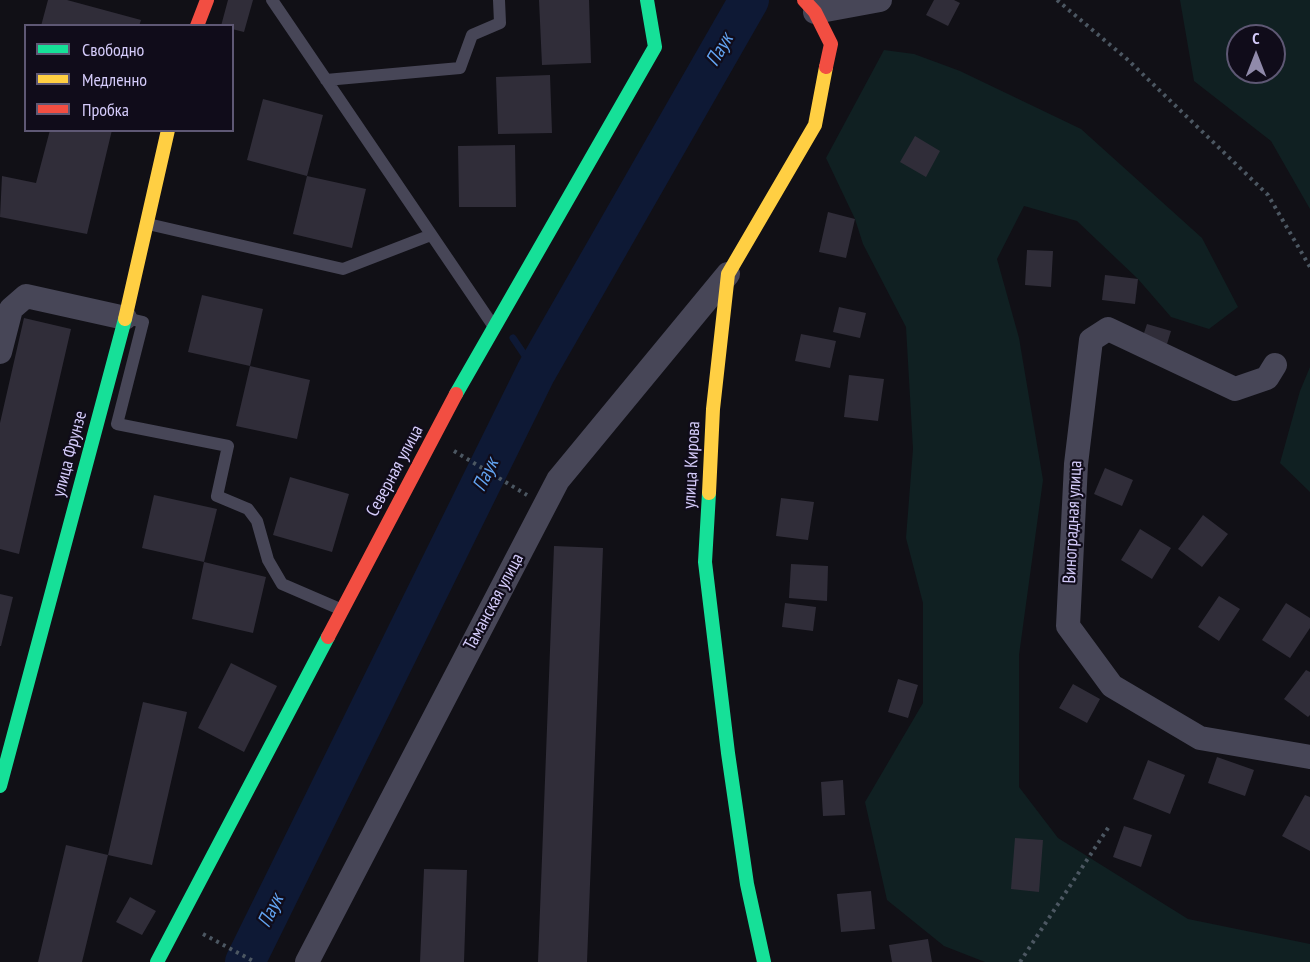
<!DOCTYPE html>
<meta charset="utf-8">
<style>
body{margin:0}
#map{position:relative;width:1310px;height:962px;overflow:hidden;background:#111016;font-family:"PT Sans Narrow",sans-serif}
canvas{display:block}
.legend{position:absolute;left:24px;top:24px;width:210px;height:108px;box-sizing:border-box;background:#100c1a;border:2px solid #5e5874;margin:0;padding:8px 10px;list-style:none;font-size:18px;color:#d4cbfa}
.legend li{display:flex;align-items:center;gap:12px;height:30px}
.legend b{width:30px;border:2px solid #5e5874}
.north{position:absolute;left:1226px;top:24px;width:60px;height:60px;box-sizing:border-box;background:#100c1a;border:2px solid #5e5874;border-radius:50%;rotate:0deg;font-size:16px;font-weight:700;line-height:24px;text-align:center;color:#d4cbfa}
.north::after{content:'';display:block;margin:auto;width:21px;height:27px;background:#908aaa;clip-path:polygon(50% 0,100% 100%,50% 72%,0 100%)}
</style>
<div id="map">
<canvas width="1310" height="962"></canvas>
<ul class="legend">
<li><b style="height:8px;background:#16e098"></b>Свободно</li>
<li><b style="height:8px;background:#ffcf43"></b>Медленно</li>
<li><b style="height:8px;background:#f24e42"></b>Пробка</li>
</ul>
<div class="north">С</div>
</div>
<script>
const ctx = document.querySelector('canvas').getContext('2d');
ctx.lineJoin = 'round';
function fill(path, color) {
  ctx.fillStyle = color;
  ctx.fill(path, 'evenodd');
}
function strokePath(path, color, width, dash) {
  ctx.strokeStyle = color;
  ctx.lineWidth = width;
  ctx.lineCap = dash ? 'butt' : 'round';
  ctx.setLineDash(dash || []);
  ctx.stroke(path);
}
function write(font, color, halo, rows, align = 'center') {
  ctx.font = font + ' "PT Sans Narrow",sans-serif';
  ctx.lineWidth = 4.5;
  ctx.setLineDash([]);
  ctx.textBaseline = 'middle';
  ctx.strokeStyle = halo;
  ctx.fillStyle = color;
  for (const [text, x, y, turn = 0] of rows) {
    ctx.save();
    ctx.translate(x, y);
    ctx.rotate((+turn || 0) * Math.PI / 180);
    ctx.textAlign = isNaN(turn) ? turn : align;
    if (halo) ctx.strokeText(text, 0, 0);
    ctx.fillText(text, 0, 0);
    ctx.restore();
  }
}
fill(new Path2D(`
 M1180,0H1310V209L1271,141L1194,81ZM1238,36H1274V72H1238Z
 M884,50L914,54L960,71L1081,129L1202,238L1238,307L1209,329L1171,317L1138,279L1077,221L1024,206L997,259L1019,338L1043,480L1019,655V787L1058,838L1188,919L1310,944V962H985L944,946L887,900L865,802L923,703V603L906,538L913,449L906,327L863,244L855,219L826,158Z
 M1310,367V492L1280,463L1300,391Z`), '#102022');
strokePath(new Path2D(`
 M513,338L536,372`), '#0e1935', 7);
strokePath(new Path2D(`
 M245,962L536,372L749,0`), '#0e1935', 40);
fill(new Path2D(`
 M48,0H67L141,20L139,26H41Z
 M228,0H253L244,32L232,29V26H221Z
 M539,0H589L591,63L542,65Z
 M934,0H954L960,3L948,26L926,15Z
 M550,75L552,133L498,134L496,77Z
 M263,99L323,115L307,176L247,160Z
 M50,130H112L87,234L0,217L2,176L36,183Z
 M915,136L940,151L926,177L900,162Z
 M515,145L516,207H459L458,146Z
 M307,176L366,189L352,248L293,234Z
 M828,212L855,219L846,258L819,252Z
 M1027,250L1053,251L1051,287L1025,285Z
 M1105,275L1138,279L1135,304L1102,300Z
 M202,295L263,309L250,366L310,380L297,439L236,426L250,366L188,352Z
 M839,307L866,313L860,338L833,332Z
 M24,318L71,329L19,554L0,549V423Z
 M1147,324L1171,331L1167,344L1143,336Z
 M801,334L836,341L830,368L795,361Z
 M849,375L884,379L878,421L844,417Z
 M1105,468L1133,480L1122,506L1094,494Z
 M290,477L349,494L332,552L273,535Z
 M154,495L217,509L204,562L142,548Z
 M781,498L814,502L808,540L776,536Z
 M1203,515L1228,534L1202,567L1178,549Z
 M1140,529L1171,548L1152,579L1121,560Z
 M554,546L603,548L587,962H538Z
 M204,562L266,577L253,633L192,619Z
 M791,564L828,566L827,601L789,598Z
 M0,594L13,597L1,646H0Z
 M1219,596L1240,609L1219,641L1198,627Z
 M785,603L816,607L813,631L782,627Z
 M1286,603L1310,618V628L1290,658L1262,640Z
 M231,663L277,686L244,752L198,728Z
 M1306,670L1310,672V715L1308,717L1284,699Z
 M898,679L918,685L908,718L888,712Z
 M1073,684L1100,699L1087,723L1059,708Z
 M143,702L187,712L152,865L108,855Z
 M1217,757L1254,770L1245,796L1208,783Z
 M1148,760L1185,775L1170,814L1133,799Z
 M843,780L845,815L823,816L821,782Z
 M1305,795L1310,797V851L1282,836Z
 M1124,826L1152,835L1141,867L1113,857Z
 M1015,838L1043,840L1039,892L1011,889Z
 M66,845L108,855L82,962H38Z
 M424,869L467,870L464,962H420Z
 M871,891L875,929L841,932L837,894Z
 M130,897L156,911L142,935L116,922Z
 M928,939L932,962H892L889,945Z`), '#302d39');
strokePath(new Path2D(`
 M1057,0L1128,60L1268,195L1310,267
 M454,451L527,495
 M203,934L255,962
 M1020,962L1110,825`), '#4c5762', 4, [3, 4.5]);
strokePath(new Path2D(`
 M272,0L492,324
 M326,80L460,68L472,35L500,23L499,0
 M148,224L343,269L431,235
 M126,318L143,322L117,424L228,446L217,496L248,509L257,521L268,560L282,584L340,609`), '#474657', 12);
strokePath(new Path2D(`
 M815,12L880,0
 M0,352L11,309L26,296L125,318
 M1275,365L1267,378L1235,389L1108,329L1091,340L1076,464L1068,626L1112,686L1200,738L1310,757
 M307,962L558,480L728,274`), '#474657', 24);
strokePath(new Path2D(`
 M456,394L655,47L647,0
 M709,493L705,562L728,753L747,884L764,962
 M0,786L125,319
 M157,962L328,637`), '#16e098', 14);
strokePath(new Path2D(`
 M125,319L168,130
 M709,493L713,409L728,274L815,125L826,67`), '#ffcf43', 14);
strokePath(new Path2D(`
 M804,0L815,12L831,44L826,67
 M197,26L207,0
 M328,637L456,394`), '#f24e42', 14);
write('18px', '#d4cbfa', '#100c1a', [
 ["улица Фрунзе",70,454,-75],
 ["улица Кирова",692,465,-87],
 ["Северная улица",395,471,-62],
 ["Виноградная улица",1073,522,-87],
 ["Таманская улица",494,602,-62]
]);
write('italic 20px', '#62a3f1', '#100c1a', [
 ["Паук",720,50,-60],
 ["Паук",486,475,-64],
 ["Паук",271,911,-64]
]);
</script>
